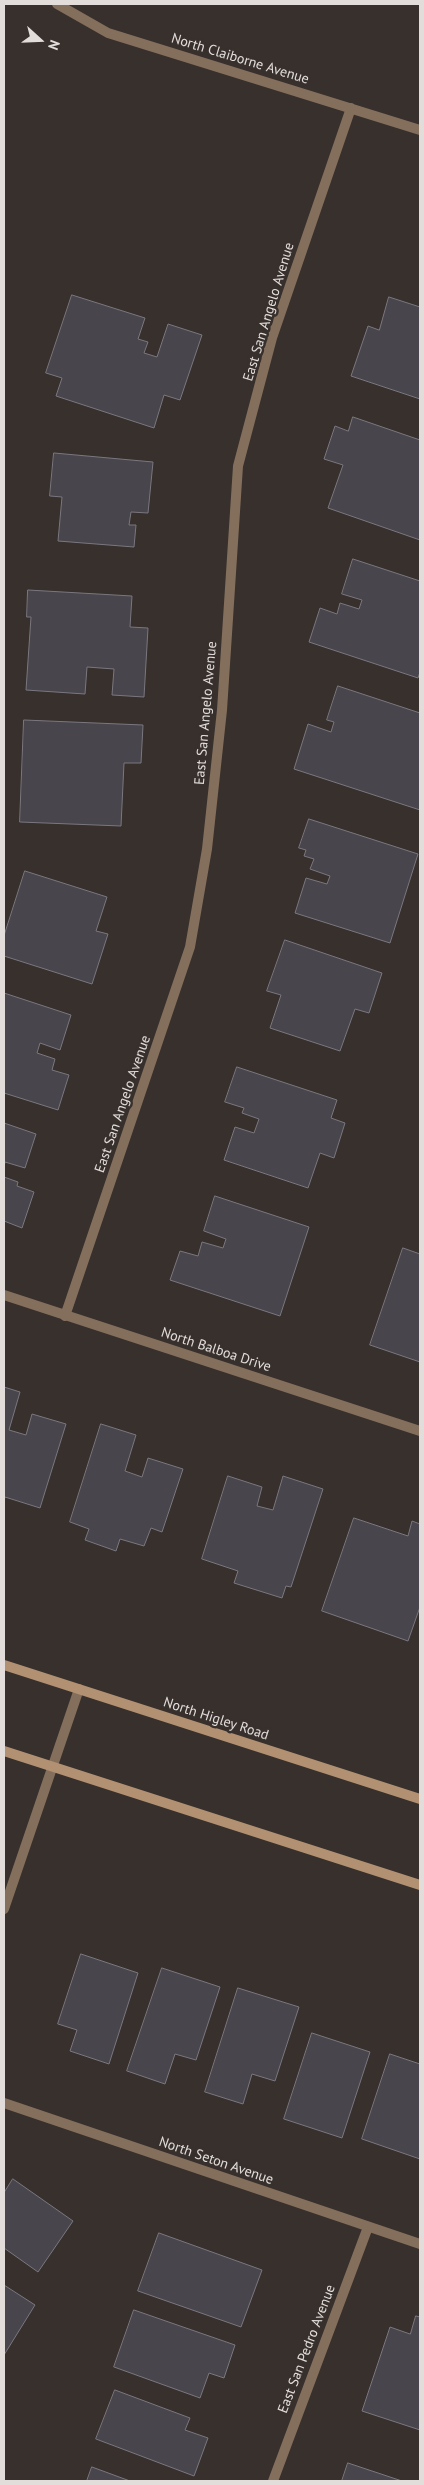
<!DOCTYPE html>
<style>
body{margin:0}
#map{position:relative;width:424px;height:2485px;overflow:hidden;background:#38302c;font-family:"PT Sans",sans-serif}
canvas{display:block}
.frame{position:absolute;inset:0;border:5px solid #e2dddb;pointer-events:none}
.north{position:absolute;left:15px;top:15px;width:50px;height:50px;-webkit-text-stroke:4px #38302c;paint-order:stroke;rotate:110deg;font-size:14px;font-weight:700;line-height:20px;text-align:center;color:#e2dddb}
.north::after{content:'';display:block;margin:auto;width:18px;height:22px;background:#e2dddb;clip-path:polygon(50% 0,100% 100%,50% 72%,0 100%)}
</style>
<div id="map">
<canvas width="424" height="2485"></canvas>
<div class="frame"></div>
<div class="north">N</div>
</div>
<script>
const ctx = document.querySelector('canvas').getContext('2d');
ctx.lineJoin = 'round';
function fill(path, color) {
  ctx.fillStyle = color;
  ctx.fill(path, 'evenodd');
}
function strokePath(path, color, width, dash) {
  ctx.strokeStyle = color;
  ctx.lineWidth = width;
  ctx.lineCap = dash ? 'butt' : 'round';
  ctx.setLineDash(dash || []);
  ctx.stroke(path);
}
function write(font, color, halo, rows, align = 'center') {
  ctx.font = font + ' "PT Sans",sans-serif';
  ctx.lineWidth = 5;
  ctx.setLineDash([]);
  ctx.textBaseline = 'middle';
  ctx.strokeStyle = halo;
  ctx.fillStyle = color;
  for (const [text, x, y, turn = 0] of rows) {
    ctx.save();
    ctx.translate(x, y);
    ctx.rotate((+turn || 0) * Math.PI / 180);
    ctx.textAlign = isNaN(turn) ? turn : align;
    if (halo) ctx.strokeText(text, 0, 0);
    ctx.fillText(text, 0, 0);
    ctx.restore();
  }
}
const building = new Path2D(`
 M72,295L145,318L138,339L148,342L144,353L157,357L168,324L202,335L180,400L164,395L154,428L56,396L62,378L46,373Z
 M389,297L420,307V399L351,376L368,326L379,330Z
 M353,417L420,440V540L328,508L343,465L324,459L335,426L348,431Z
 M54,453L153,462L148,513L131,512L129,525H136L134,547L58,541L62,497L50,496Z
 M353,559L420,581V672L418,678L309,642L320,608L337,614L340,603L359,609L362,600L342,594Z
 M28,590L132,596L130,627L148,628L144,697L112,695L114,669L87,667L85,694L26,690L31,617H27Z
 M338,686L420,713V810L294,769L308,724L331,732L334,722L327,720Z
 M24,720L143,725L141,763H124L121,826L20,822Z
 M309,819L418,854L390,943L295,913L306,878L327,884L330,876L310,869L314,859L304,856L306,850L299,848Z
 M25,871L107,897L96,931L108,934L92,984L4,956V936Z
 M285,940L382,973L369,1013L355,1009L340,1051L270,1028L281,995L267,991Z
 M4,993L71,1015L60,1050L40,1043L37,1053L55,1059L52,1070L69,1075L58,1110L4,1093Z
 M237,1067L337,1100L331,1118L345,1123L334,1158L320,1153L308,1188L224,1160L235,1127L254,1133L259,1119L242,1113L244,1108L225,1102Z
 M4,1123L36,1134L25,1168L5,1162L4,1167Z
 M4,1177L18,1182L17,1186L34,1192L22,1228L4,1221Z
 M215,1196L309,1227L280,1316L170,1280L180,1251L198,1256L202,1242L223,1248L226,1239L204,1231Z
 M403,1248L420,1254V1362L370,1345Z
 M4,1387L20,1392L9,1430L26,1435L32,1414L66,1424L40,1508L5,1497L4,1501Z
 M101,1424L136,1435L125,1471L142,1477L148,1458L183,1469L162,1532L151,1528L144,1546L120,1539L116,1551L85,1540L89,1529L70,1522Z
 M228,1476L262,1487L257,1506L273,1510L283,1476L323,1489L291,1587L286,1586L282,1598L234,1583L238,1571L202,1559Z
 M354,1518L408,1536L412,1521L420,1524V1607L408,1641L322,1611Z
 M81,1954L138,1973L109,2064L70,2051L77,2030L58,2024Z
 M162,1968L220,1987L196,2060L175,2054L165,2084L127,2071Z
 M238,1988L299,2007L275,2081L252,2074L243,2104L205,2092Z
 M312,2033L370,2052L342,2138L284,2119Z
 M390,2054L420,2064V2159L362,2139Z
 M13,2179L73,2221L38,2272L4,2248V2193Z
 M159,2233L262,2270L241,2327L138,2291Z
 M4,2285L35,2305L4,2355Z
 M134,2310L235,2345L224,2378L209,2373L200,2398L114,2367Z
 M416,2316L420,2317V2430L362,2411L390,2327L410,2334Z
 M115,2390L190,2418L185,2430L208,2438L194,2476L96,2439Z
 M348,2463L402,2481H342Z
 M92,2467L130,2481H87Z`);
fill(building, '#48454d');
strokePath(building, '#7a777f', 1);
strokePath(new Path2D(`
 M57,4L108,33L420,130
 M4,1295L420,1431
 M65,1316L190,947L207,849L222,710L238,466L272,338L351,108
 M4,1909L79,1689
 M4,2103L420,2244
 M273,2481L368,2227`), '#846f5c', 10);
strokePath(new Path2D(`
 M4,1665L420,1799
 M4,1751L420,1885`), '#b29172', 10);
write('14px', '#e2dddb', '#38302c', [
 ["North Claiborne Avenue",240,59,17],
 ["East San Angelo Avenue",269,312,-73],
 ["East San Angelo Avenue",206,713,-85],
 ["East San Angelo Avenue",123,1104,-71],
 ["North Balboa Drive",216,1350,18],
 ["North Higley Road",216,1719,18],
 ["North Seton Avenue",216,2161,19],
 ["East San Pedro Avenue",307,2349,-69]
]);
</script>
